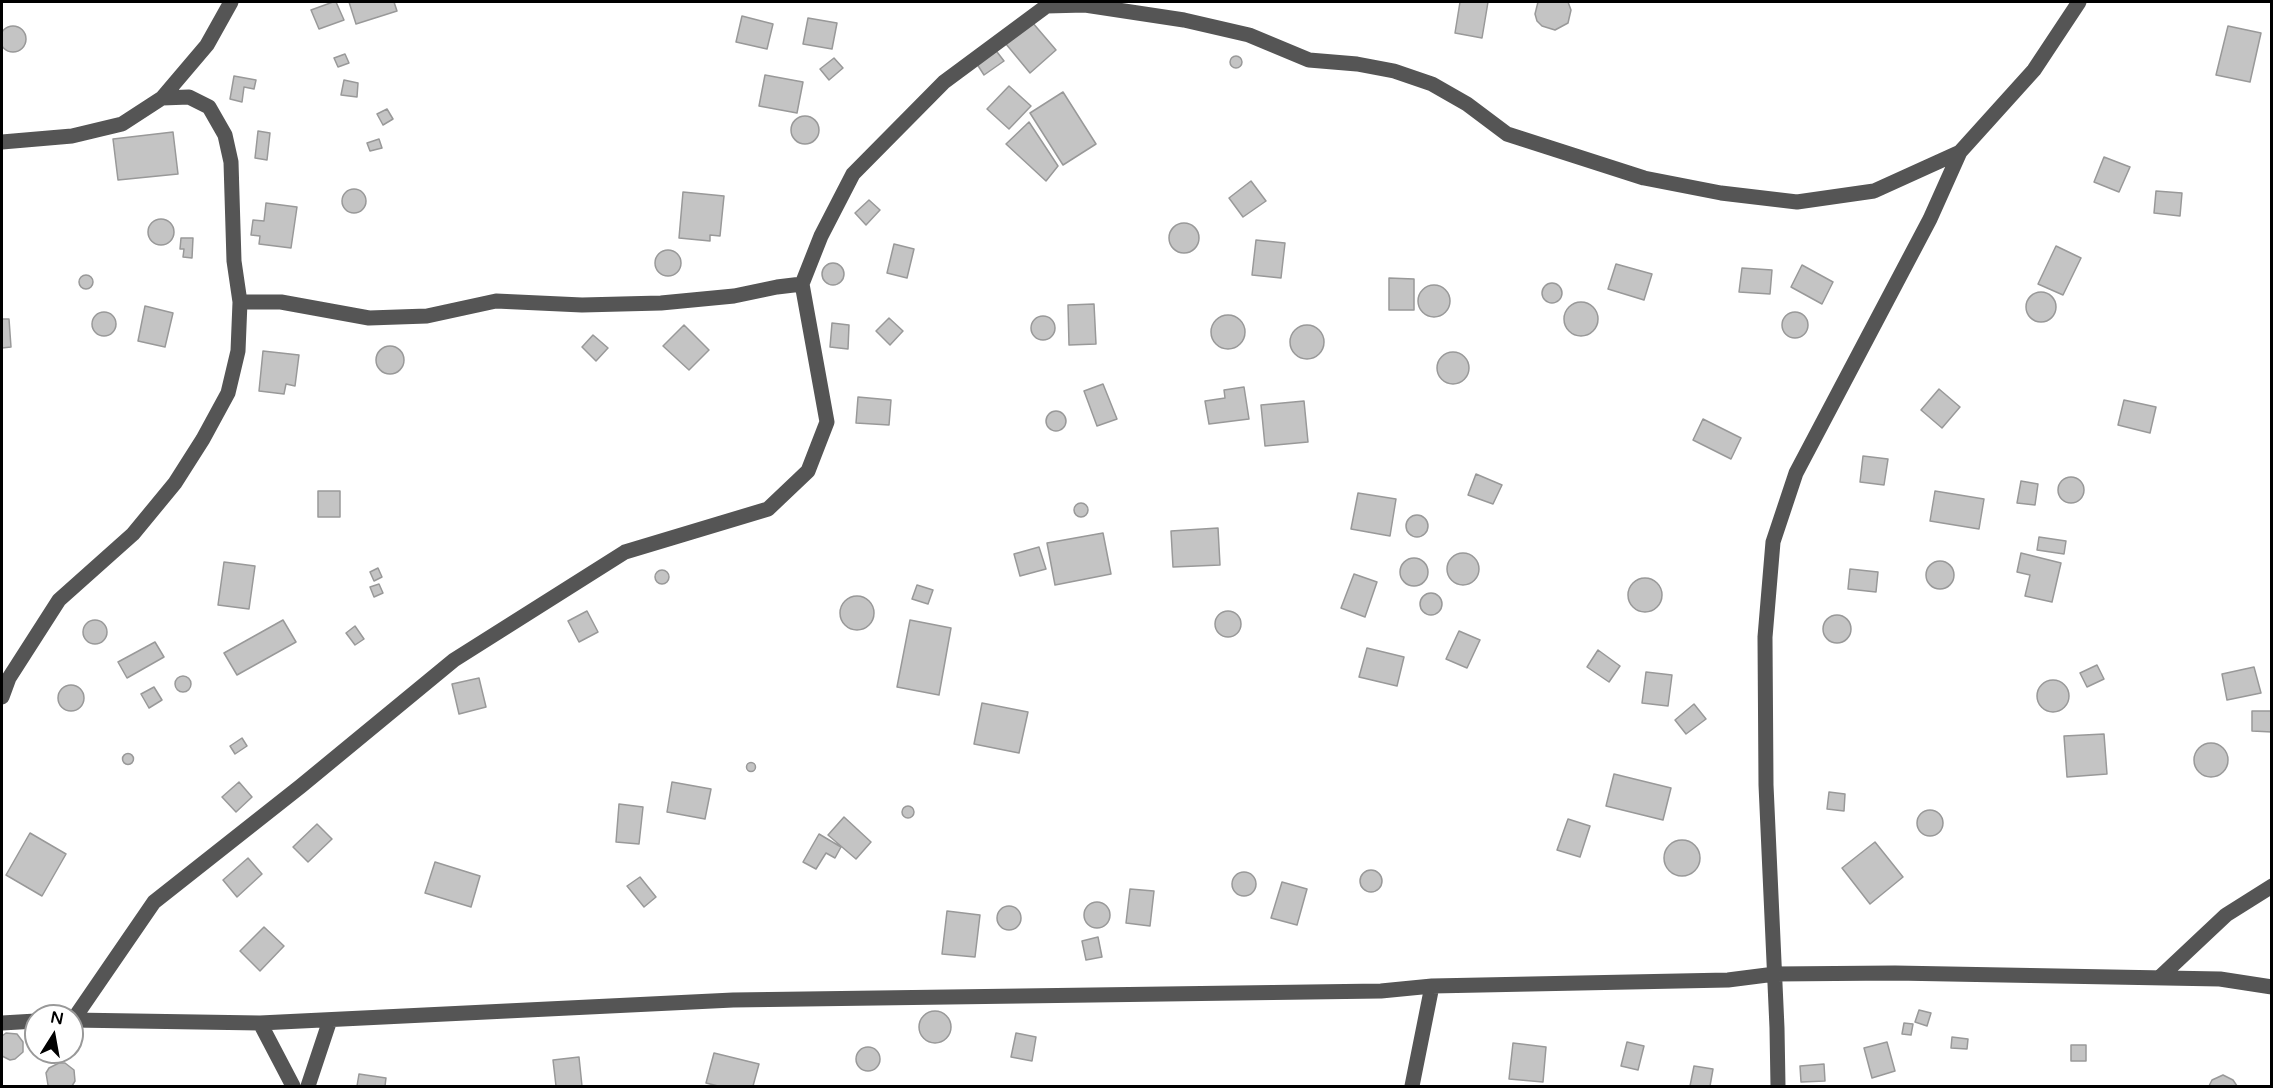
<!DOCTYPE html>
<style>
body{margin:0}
#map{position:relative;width:2273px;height:1088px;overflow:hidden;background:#fff;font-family:"Varela Round",sans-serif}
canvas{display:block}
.frame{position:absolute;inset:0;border:3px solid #000;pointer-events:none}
.north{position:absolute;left:24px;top:1004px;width:60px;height:60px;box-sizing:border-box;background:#fff;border:2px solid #999;border-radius:50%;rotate:11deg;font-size:16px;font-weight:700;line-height:24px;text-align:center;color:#000}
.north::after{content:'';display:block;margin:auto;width:21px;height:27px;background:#000;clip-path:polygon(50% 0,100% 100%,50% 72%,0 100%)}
</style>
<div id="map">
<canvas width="2273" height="1088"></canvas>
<div class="frame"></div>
<div class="north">N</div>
</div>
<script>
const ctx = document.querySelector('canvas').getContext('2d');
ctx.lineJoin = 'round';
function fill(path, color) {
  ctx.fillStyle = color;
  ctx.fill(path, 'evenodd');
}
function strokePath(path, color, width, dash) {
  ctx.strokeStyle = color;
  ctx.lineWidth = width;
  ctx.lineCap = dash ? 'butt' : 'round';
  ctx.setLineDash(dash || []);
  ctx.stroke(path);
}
const building = new Path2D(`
 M333,2H336L344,20L319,29L311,10Z
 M349,2H394L397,11L356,24Z
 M1460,2H1488L1482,38L1455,33Z
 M1538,2H1568L1571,10L1568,23L1555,30L1542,26L1537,21L1535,14Z
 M742,16L773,24L767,49L736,42Z
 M808,18L837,23L832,49L803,44Z
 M1032,22L1056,50L1030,73L1006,44Z
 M0 39a13 13 0 1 1 26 0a13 13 0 1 1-26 0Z
 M2228,26L2261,33L2250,82L2216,75Z
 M994,48L1004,61L984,75L975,61Z
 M345,54L349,63L338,67L334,58Z
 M1230 62a6 6 0 1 1 12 0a6 6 0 1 1-12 0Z
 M834,58L843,68L829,80L820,69Z
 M765,75L803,82L797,113L759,106Z
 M234,76L256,80L254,89L244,87L242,102L230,99Z
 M344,80L358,83L357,97L341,95Z
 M1009,86L1031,106L1009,129L987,109Z
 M1063,92L1096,144L1063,165L1030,113Z
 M387,109L393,119L383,125L377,114Z
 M791 130a14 14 0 1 1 28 0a14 14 0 1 1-28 0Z
 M1029,122L1058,166L1046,181L1006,144Z
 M258,131L270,133L267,160L255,158Z
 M173,132L178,174L118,180L113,139Z
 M379,139L382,148L370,151L367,143Z
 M2104,157L2130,167L2119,192L2094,182Z
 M1251,181L1266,201L1243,217L1229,198Z
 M342 201a12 12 0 1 1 24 0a12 12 0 1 1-24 0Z
 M2156,191L2182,193L2180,216L2154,213Z
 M683,192L724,196L720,236L710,235V241L679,238Z
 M869,200L880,210L866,225L855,213Z
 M266,203L297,207L291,248L259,244L260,236L251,235L253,220L264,221Z
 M148 232a13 13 0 1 1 26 0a13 13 0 1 1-26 0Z
 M1169 238a15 15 0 1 1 30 0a15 15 0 1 1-30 0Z
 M181,238H193L192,258L183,257L184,249H180Z
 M1256,240L1285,243L1281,278L1252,275Z
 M894,244L914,249L907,278L887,273Z
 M2056,246L2081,258L2063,295L2038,284Z
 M655 263a13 13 0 1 1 26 0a13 13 0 1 1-26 0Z
 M822 274a11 11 0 1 1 22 0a11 11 0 1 1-22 0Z
 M1616,264L1652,274L1644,300L1608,289Z
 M1802,265L1833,282L1822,304L1791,287Z
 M1742,268L1772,270L1770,294L1739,292Z
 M79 282a7 7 0 1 1 14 0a7 7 0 1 1-14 0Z
 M1389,278L1414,279V310H1389Z
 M1542 293a10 10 0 1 1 20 0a10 10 0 1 1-20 0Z
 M1418 301a16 16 0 1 1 32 0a16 16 0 1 1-32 0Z
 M2026 307a15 15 0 1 1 30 0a15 15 0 1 1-30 0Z
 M1564 319a17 17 0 1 1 34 0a17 17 0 1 1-34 0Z
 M1094,304L1096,344L1069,345L1068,305Z
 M145,306L173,313L165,347L138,341Z
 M92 324a12 12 0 1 1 24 0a12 12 0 1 1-24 0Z
 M1782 325a13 13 0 1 1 26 0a13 13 0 1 1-26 0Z
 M1211 332a17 17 0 1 1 34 0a17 17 0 1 1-34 0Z
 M1031 328a12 12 0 1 1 24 0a12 12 0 1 1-24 0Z
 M889,318L903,331L890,345L876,331Z
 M2,319H9L11,347L2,348Z
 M832,323L849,325L848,349L830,347Z
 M684,325L709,350L689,370L663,346Z
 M1290 342a17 17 0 1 1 34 0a17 17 0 1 1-34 0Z
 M593,335L608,348L596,361L582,347Z
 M376 360a14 14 0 1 1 28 0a14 14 0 1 1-28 0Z
 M263,351L299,355L295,386L286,384L284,394L259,391Z
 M1437 368a16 16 0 1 1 32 0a16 16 0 1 1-32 0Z
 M1103,384L1117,419L1097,426L1084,391Z
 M1244,387L1249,419L1209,424L1205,401L1225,398L1224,390Z
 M1939,389L1960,407L1942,428L1921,410Z
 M858,397L891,400L889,425L856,423Z
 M2124,400L2156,407L2150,433L2118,425Z
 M1304,401L1308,442L1265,446L1261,405Z
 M1046 421a10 10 0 1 1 20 0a10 10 0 1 1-20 0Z
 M1703,419L1741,438L1731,459L1693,440Z
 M1863,456L1888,459L1884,485L1860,482Z
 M1476,474L1502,485L1493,504L1468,495Z
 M2058 490a13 13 0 1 1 26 0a13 13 0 1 1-26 0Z
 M2021,481L2038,484L2035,505L2017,503Z
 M318,491H340V517H318Z
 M1935,491L1984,499L1979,529L1930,521Z
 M1358,493L1396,499L1390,536L1351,529Z
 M1074 510a7 7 0 1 1 14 0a7 7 0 1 1-14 0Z
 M1406 526a11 11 0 1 1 22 0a11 11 0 1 1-22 0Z
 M1218,528L1220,565L1173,567L1171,531Z
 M1103,533L1111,574L1055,585L1047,543Z
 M2039,537L2066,541L2064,554L2037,550Z
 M1039,547L1046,569L1020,576L1014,554Z
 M1447 569a16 16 0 1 1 32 0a16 16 0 1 1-32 0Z
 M2021,553L2061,563L2052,602L2025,596L2030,575L2017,572Z
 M1400 572a14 14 0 1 1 28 0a14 14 0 1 1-28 0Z
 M1926 575a14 14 0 1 1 28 0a14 14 0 1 1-28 0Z
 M224,562L255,566L249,609L218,605Z
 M378,568L382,577L374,581L370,572Z
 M1850,569L1878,572L1876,592L1848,589Z
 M655 577a7 7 0 1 1 14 0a7 7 0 1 1-14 0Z
 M1354,574L1377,582L1365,617L1341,608Z
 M1628 595a17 17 0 1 1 34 0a17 17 0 1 1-34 0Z
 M379,584L383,593L374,597L370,587Z
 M917,585L933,590L928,604L912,599Z
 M1420 604a11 11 0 1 1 22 0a11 11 0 1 1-22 0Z
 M840 613a17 17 0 1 1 34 0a17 17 0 1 1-34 0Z
 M587,611L598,632L579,642L568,621Z
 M1215 624a13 13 0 1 1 26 0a13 13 0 1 1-26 0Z
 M1823 629a14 14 0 1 1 28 0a14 14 0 1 1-28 0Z
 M83 632a12 12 0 1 1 24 0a12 12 0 1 1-24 0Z
 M283,620L296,642L237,675L224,653Z
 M910,620L951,628L939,695L897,687Z
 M355,626L364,639L355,645L346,633Z
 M1459,631L1480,640L1467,668L1446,659Z
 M155,642L164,657L127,678L118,662Z
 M1367,648L1404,657L1397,686L1359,677Z
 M1598,650L1620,666L1609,682L1587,667Z
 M2097,665L2104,679L2087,687L2080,673Z
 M2254,667L2261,693L2227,700L2222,674Z
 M1646,672L1672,675L1668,706L1642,703Z
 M175 684a8 8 0 1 1 16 0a8 8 0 1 1-16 0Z
 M479,678L486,707L459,714L452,684Z
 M2037 696a16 16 0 1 1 32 0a16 16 0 1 1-32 0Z
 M58 698a13 13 0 1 1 26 0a13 13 0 1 1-26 0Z
 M154,687L162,700L149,708L141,694Z
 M982,703L1028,712L1019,753L974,744Z
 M1694,704L1706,719L1686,734L1675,720Z
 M2252,711H2272V732L2252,731Z
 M2104,734L2107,774L2067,777L2064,736Z
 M242,738L247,746L235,754L230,746Z
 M2194 760a17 17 0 1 1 34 0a17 17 0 1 1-34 0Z
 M122.5 759a5.5 5.5 0 1 1 11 0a5.5 5.5 0 1 1-11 0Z
 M746.5 767a4.5 4.5 0 1 1 9 0a4.5 4.5 0 1 1-9 0Z
 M1614,774L1671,788L1663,820L1606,806Z
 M239,782L252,797L236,812L222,797Z
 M672,782L711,789L705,819L667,812Z
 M1829,792L1845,794L1844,811L1827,809Z
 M619,804L643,807L639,844L616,842Z
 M902 812a6 6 0 1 1 12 0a6 6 0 1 1-12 0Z
 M1917 823a13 13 0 1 1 26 0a13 13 0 1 1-26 0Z
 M844,817L871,842L856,859L828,835Z
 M1568,819L1590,826L1580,857L1557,850Z
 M317,824L332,839L308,862L293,847Z
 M30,833L66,854L42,896L6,875Z
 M819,834L841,847L835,858L826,853L816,869L803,862Z
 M1664 858a18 18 0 1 1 36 0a18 18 0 1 1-36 0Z
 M1875,842L1903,877L1870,904L1842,868Z
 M248,858L262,874L237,897L223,880Z
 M435,862L480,876L471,907L425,893Z
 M1360 881a11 11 0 1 1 22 0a11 11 0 1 1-22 0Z
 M1232 884a12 12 0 1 1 24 0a12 12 0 1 1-24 0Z
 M640,877L656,897L644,907L627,886Z
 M1282,882L1307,889L1297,925L1271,918Z
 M1130,889L1154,891L1150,926L1126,923Z
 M1084 915a13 13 0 1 1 26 0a13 13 0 1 1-26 0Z
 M997 918a12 12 0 1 1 24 0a12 12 0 1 1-24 0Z
 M947,911L980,915L975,957L942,954Z
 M264,927L284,946L260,971L240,951Z
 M1098,937L1102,957L1086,960L1082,941Z
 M1919,1010L1931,1013L1927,1026L1915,1022Z
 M919 1027a16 16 0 1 1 32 0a16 16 0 1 1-32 0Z
 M1904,1023L1913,1024L1911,1035L1902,1034Z
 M6,1033L17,1034L23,1042V1052L15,1059L10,1060L2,1056V1036Z
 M1016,1033L1036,1037L1032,1061L1011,1057Z
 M1952,1037L1968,1039L1967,1049L1951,1048Z
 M1627,1042L1644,1046L1638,1070L1621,1066Z
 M1887,1042L1895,1071L1872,1078L1864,1048Z
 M1513,1043L1546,1047L1543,1082L1509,1079Z
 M2071,1045H2086V1061H2071Z
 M856 1059a12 12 0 1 1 24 0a12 12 0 1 1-24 0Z
 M714,1053L759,1064L753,1086H718L706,1083Z
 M579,1057L582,1086H556L553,1060Z
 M59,1063H65L74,1070L75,1081L72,1086H49L48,1085L46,1073L49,1068Z
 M1824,1064L1825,1081L1801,1082L1800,1066Z
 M1694,1066L1713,1069L1710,1086H1690Z
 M359,1074L386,1078L385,1086H357Z
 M2223,1075L2233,1080L2237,1086H2209L2212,1080Z`);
fill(building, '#c4c4c4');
strokePath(building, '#999', 1.5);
strokePath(new Path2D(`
 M1046,6L1085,5L1184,20L1249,35L1309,60L1357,64L1394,71L1432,84L1467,104L1507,134L1644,178L1721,193L1797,202L1874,191L1960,152
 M2,142L72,136L122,124L162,98L207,45L231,2
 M240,302H281L369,318L427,316L496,301L582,305L661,303L734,296L777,287L802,284L821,236L853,174L944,82L1052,2
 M2,697L9,678L59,600L133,534L175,483L203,439L228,393L238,351L240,302L234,261L231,162L225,135L209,107L189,97L162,98
 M2159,978L2226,915L2272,886
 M72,1020L260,1023L733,1000L1381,991L1432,986L1728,980L1775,974L1895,973L2220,979L2272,987
 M73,1020L154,902L301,786L454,660L625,552L768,509L808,471L827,422L802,284
 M2,1023L36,1021
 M260,1023L293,1086
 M308,1086L330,1020
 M1412,1086L1432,986
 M1778,1086L1777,1028L1766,785L1765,637L1773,542L1796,473L1930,219L1960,152L2034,70L2079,2`), '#555', 15);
</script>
